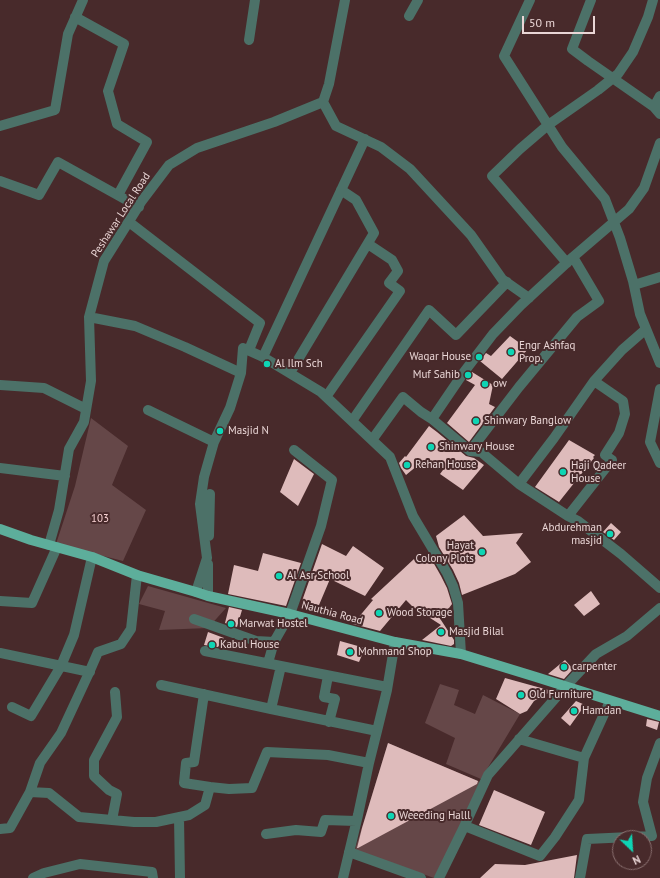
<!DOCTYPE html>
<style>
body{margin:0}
#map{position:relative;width:660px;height:878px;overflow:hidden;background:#482a2b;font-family:"PT Sans",sans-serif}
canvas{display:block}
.north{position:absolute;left:612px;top:830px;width:40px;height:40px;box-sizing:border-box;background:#482a2b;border:1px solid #896f6f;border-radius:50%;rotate:155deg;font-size:11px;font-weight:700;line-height:16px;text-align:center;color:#ead6d6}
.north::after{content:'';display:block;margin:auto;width:14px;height:18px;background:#0ed5b4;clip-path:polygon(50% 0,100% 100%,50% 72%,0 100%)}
.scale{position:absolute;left:522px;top:16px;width:73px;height:18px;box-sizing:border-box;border:2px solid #ead6d6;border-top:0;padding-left:5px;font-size:12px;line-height:14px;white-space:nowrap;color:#ead6d6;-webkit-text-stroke:3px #482a2b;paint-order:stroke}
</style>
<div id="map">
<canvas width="660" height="878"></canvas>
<div class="north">N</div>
<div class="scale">50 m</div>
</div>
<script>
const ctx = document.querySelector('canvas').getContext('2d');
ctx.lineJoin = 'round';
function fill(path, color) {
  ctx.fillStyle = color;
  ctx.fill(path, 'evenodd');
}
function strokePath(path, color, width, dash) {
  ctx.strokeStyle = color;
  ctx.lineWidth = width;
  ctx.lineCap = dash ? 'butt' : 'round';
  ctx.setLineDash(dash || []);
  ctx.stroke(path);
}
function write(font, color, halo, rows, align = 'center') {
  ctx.font = font + ' "PT Sans",sans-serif';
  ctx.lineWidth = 4;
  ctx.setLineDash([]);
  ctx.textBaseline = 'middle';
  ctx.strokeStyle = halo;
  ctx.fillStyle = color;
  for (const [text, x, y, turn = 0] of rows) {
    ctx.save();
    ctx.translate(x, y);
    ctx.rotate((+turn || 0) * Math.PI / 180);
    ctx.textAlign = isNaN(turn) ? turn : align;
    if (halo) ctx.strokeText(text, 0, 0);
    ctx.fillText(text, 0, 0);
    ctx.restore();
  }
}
fill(new Path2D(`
 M91,418L128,446L112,485L146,510L123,561L56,544L75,486Z
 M148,586L226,608L208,628L159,630L165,611L139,604Z
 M440,684L459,690L454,705L475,714L483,695L520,714L481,779L446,764L455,738L425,723Z
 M388,743L480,782L463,822L434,878L355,850Z`), '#654748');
fill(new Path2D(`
 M510,336L528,349L502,379L480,361L486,353L491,356Z
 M472,372L493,385L489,404L495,407L469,442L447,423L475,385L466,380Z
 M429,426L437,432L466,456L474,458L484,465L463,490L440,474L443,470L424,460L406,475L401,468L399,463L405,456L406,457Z
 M569,440L595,455L593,457L594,458L559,502L535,487Z
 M294,459L314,474L298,506L280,492Z
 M464,515L483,536L523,533L516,543L531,562L515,574L462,595L459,583L453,570L439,547L436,536Z
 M611,523L621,532L614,540L603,532Z
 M322,544L346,556L353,546L384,568L365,596L330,579L319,605L302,601Z
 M263,553L301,563L286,606L228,594L234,565L258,571Z
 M429,555L441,576L447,588L452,604L446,612L439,617L454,640V644L451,646L422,640L441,625L413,607L406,600L380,631L353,624L373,600L371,599L414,559L419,563Z
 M591,591L600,604L584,616L574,605Z
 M229,607L242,610L237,627L225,623Z
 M208,632L224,638L218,647L204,645Z
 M340,641L365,648L359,662L337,655Z
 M565,660L573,669L564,679L548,674Z
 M505,678L552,691L534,701L527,711L520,714L496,699Z
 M576,701L585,705L570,726L561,718Z
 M647,719L659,722L657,730L646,726Z
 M388,743L478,781L477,784L358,848H357L362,828Z
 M494,790L545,812L531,845L479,825Z
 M577,855L574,878H480L495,864L525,865Z`), '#debbbb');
strokePath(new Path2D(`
 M530,0L504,56L562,147L605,199L620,238L633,281L640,314L660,363
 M591,0L572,49L588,61L654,107L660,114
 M409,16L418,0
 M75,17L124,44L108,91L117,124L147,142L118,195
 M249,40L255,0
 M323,102L336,126L381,147L410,169L471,235L502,279L529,298
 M654,107L660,96
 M0,126L55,110L68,34L83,0
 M0,181L39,195L58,162L139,207
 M129,222L260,323L249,350
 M567,263L492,176L520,149L548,125L598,90L618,74L633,52L648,17L653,0
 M634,285L660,277
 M89,317L135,326L185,347L241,373L243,348L263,357L321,392L390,457L413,516L447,573L453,586L458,603L461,654
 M263,357L365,139
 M290,373L374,233L356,200L341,190
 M0,385L44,388L86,409
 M660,389L650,442L660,463
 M326,397L400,291L389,283L398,271L392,260L368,244
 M148,410L214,442
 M432,419L464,372L493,334L521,305L573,257L629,209L644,188L660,143
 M352,421L429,310L456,335L507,282
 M372,440L403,397L421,412L432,419L470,451L481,452L519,484L568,516L578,521L621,554L660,588
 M470,451L519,387L577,317L599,301L573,257
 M0,468L65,476
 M519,484L554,438L594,381L622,350L646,329
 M568,516L612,460L605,455L619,433L625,414L623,401L594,381
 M209,536L210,494
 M49,545L59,510L69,449L84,422L91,381L89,317L104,261L141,202L169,165L197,148L274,122L323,102L329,84L345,0
 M196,592L207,558L200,504L204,477L214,442L230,408L241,373
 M208,596V564
 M0,601L32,603L57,547
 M194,619L256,641L274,642
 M205,651L387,687
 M0,653L90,672
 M268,663L274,642L290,614L321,526L332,480L294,450
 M328,676L324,697L335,699L329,722
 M161,685L271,709L377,731
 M204,694L194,762L186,763L184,783L210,787
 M12,707L31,716L61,666L74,635L92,557
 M271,709L281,666
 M584,758L610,701
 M30,792L40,763L61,733L88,675L98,652L121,644L131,629L137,575
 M179,817L180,878
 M112,820L117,794L109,790L94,776V760L117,717L115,692
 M465,826L540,856L555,837L579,800L584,758L519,739
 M0,829L10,828L30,792L49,793L79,817L134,822H156L189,815L205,805L210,787L229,789L252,788L267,752L328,755L369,763
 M266,834L296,830L321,832L325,820L356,821
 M349,852L421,878
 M33,878L44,873L80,864L152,872L153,878
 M343,878L358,815L369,763L377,731L387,690L395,642
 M439,878L463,829L488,775L566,686L596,654L627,636L660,608
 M580,878L587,839L652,836L643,802L647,778L660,743`), '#4c7168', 10);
strokePath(new Path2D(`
 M0,529L31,540L92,557L137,575L196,592L208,596L290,614L395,642L461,654L536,677L660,716`), '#5dae9b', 10);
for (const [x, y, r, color] of [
 [511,352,4,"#0ed5b4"],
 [479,357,4,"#0ed5b4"],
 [267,364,4,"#0ed5b4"],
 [468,375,4,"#0ed5b4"],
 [485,384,4,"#0ed5b4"],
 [476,421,4,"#0ed5b4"],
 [220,431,4,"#0ed5b4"],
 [431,447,4,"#0ed5b4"],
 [407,465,4,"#0ed5b4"],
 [563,472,4,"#0ed5b4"],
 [610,534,4,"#0ed5b4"],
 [482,552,4,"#0ed5b4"],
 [279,576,4,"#0ed5b4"],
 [379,613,4,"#0ed5b4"],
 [231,624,4,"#0ed5b4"],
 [441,632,4,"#0ed5b4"],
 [212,645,4,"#0ed5b4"],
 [350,652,4,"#0ed5b4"],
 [564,667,4,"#0ed5b4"],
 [521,695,4,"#0ed5b4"],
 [574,711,4,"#0ed5b4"],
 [391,816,4,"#0ed5b4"]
]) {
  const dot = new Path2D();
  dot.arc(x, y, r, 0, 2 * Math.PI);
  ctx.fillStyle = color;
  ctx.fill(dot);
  strokePath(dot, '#482a2b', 1.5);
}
write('11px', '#ead6d6', '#482a2b', [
 ["Peshawar Local Road",121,215,-57],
 ["Nauthia Road",332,613,15]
]);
write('11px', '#ead6d6', '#482a2b', [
 ["Engr Ashfaq",519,346],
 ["Prop.",519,359],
 ["Waqar House",471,357,"right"],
 ["Al Ilm Sch",275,364],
 ["Muf Sahib",460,375,"right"],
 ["ow",493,384],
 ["Shinwary Banglow",484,421],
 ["Masjid N",228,431],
 ["Shinwary House",439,447],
 ["Rehan House",415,465],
 ["Haji Qadeer",571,466],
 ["House",571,479],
 ["Abdurehman",602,528,"right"],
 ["masjid",602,541,"right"],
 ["Hayat",474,546,"right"],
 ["Colony Plots",474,559,"right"],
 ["Al Asr School",287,576],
 ["Wood Storage",387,613],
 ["Marwat Hostel",239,624],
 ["Masjid Bilal",449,632],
 ["Kabul House",220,645],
 ["Mohmand Shop",358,652],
 ["carpenter",572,667],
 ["Old Furniture",529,695],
 ["Hamdan",582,711],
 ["Weeeding Halll",399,816]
], 'left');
write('11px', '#f9d3d4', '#482a2b', [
 ["103",100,519]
]);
</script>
